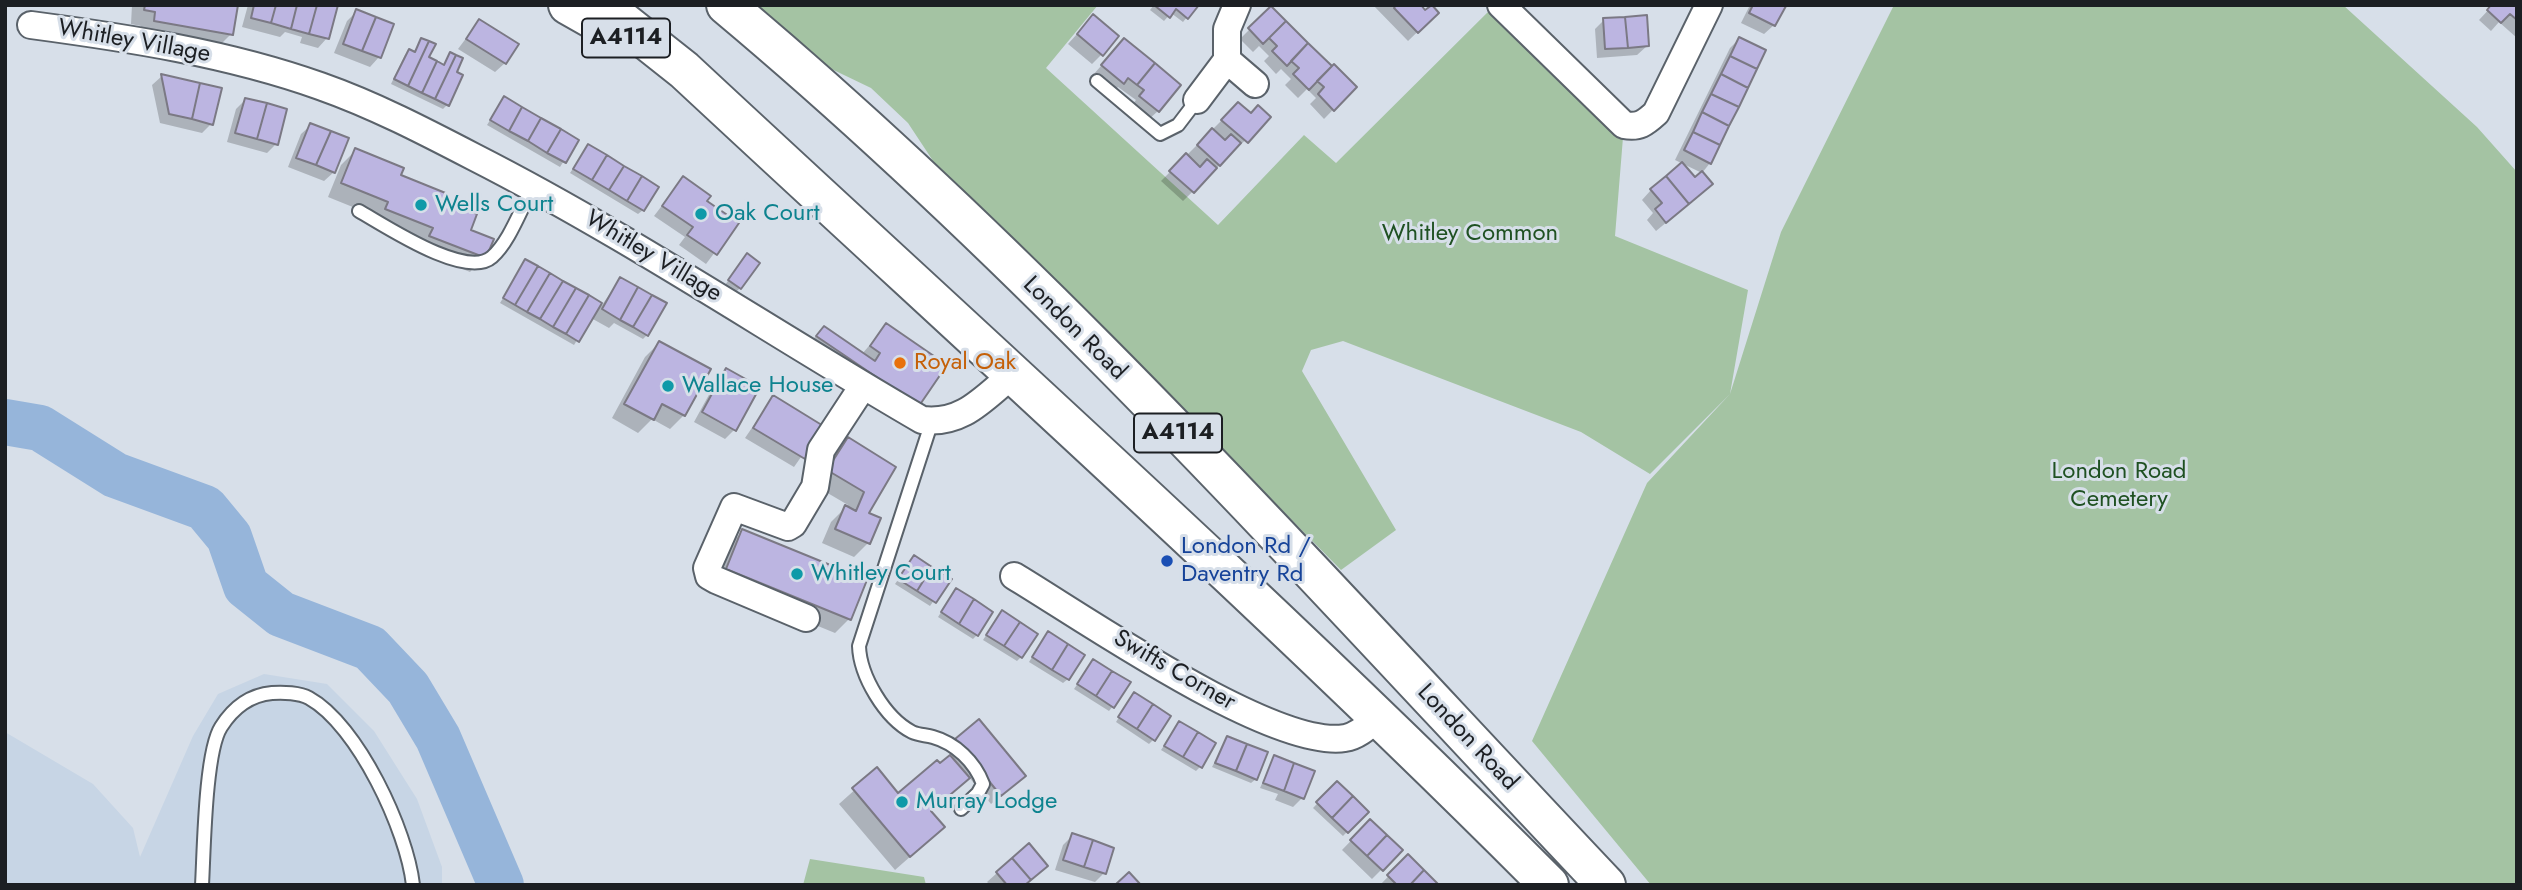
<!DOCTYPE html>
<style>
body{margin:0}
#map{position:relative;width:2522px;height:890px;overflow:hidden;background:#d7dfe9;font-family:Jost,sans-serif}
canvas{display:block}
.frame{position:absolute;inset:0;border:7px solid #1c1f23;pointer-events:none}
</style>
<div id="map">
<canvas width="2522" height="890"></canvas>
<div class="frame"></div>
</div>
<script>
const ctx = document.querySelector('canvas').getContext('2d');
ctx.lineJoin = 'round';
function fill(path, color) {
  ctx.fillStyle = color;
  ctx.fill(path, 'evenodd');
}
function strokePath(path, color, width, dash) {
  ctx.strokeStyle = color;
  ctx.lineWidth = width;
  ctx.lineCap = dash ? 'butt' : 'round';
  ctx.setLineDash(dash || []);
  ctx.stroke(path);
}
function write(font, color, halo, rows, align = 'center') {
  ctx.font = font + ' Jost,sans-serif';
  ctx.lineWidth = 6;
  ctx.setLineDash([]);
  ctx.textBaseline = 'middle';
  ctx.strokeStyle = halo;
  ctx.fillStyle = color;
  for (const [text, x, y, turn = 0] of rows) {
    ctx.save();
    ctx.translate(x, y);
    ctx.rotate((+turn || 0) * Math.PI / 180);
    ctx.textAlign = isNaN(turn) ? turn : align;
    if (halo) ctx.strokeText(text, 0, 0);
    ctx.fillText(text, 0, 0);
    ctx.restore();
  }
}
fill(new Path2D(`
 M264,674L327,684L374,731L417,799L442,867V885H5V732L93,784L133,828L140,857L193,736L218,694Z`), '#c7d5e5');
fill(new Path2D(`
 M754,5H1098L1046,68L1218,225L1304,135L1336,163L1495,5L1624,125L1615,236L1748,290L1730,394L1781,232L1894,5H2343L2477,127L2517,172V885H1651L1532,741L1647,483L1730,394L1650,474L1581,432L1343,341L1311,350L1302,371L1396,530L1341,570L1064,289L945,179L908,123L871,88L819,63Z
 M810,859L924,877L926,885H803Z`), '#a4c3a3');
fill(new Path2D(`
 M132,5H236L231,34L217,48L140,35L141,26L131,24Z
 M248,5H337L327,38L318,48L300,43L302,37L285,32L280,37L242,27Z
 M1154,5H1197L1183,22L1171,13L1164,21L1150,10Z
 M1373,5H1418L1425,13H1437L1408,41Z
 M1750,5H1784L1774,25L1764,34L1741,23Z
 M2493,5H2517V38L2499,22L2491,31L2479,20Z
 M1271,8L1355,87L1324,119L1310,104L1316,98L1307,89L1298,98L1285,85L1291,79L1281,69L1276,74L1264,61L1269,56L1259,46L1253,52L1240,39Z
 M357,11L379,57L370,67L334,53L347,21Z
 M1093,16L1102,54L1092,64L1068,44Z
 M1604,20L1647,46L1637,55L1597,58L1595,29Z
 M479,21L505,63L495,72L458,49Z
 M1739,39L1710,163L1702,173L1675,160L1730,48Z
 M422,40L427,58L443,66L451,55L454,73L447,105L443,109L391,84L405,55L409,51L413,53Z
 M1124,40L1158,111L1148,120L1131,106L1136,100L1118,87L1113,92L1093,75Z
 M162,76L211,124L202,133L160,123L152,85Z
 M504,98L577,140L560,167L487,125Z
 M246,99L276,144L267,153L227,142L236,109Z
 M1229,113L1269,117L1183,201L1161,181Z
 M311,125L334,172L324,181L288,167L301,134Z
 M588,146L643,210L638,214L570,173Z
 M356,150L443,202L469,231L484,257L470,272L416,250L420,242L375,216L328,197L341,165Z
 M683,178L705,202L736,224L706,264L679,245L685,237L654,216Z
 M1651,190L1702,193L1656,231L1647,220L1653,213L1642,200Z
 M743,260L740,288L736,292L725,285Z
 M526,261L602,305L620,279L647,335L643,339L614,323L609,328L591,318L574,345L500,303Z
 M886,326L917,405L810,342L824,328L862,354Z
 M659,343L684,415L670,429L652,419L638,433L612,418L645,357Z
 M726,370L735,429L725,439L694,422L717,380Z
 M773,397L822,427L794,467L745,438Z
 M848,440L893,468L867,514L868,543L854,557L822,543L831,522L848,505L814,485L834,454Z
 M743,531L849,619L835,633L713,583L729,545Z
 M914,557L949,579L930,606L895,584Z
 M952,595L977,635L973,639L938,617Z
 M998,617L1021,657L1017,661L983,640Z
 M1044,638L1068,679L1063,683L1029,662Z
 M1093,661L1113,706L1109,711L1074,689Z
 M1130,699L1153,740L1149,744L1116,722Z
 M979,722L1014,785L991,804L968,776L930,812L928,841L895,870L839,804L877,770L898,796L952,756L947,750Z
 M1179,723L1200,767L1196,771L1161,750Z
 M1227,738L1256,779L1251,783L1212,767Z
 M1274,757L1302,798L1293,807L1275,800L1278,794L1260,788Z
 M1337,783L1366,812L1343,836L1313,808Z
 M1370,821L1401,850L1372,879L1342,850Z
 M1073,835L1104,873L1095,882L1055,870L1063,845Z
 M1029,846L1025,885H990L987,882L997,873Z
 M1408,856L1437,885H1380Z`), '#0003');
strokePath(new Path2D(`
 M5,422L40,428L115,475L205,508L229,537L246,586L281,614L370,648L408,688L438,738L501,885`), '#96b5da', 46);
const building = new Path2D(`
 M145,5H238L233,35L154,21L155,12L144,10Z
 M254,5H276L271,23L251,18Z
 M276,5H297L291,29L271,23Z
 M297,5H317L309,34L291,29Z
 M317,5H338L329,39L309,34Z
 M1154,5H1199L1188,19L1176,9L1170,18Z
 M1396,5H1421L1425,10L1432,5L1439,13L1418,33L1394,8Z
 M1753,5H1784L1786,6L1775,26L1749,13Z
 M2491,5H2517V20L2510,14L2501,23L2487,10Z
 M1271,6L1286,21L1263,44L1248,28Z
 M356,9L376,17L362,51L343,44Z
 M1093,14L1119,36L1103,56L1077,34Z
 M1647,15L1649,46L1628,48L1625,17Z
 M376,17L394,24L381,58L362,51Z
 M1625,17L1628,48L1605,49L1603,18Z
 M479,19L519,44L506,64L466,39Z
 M1286,21L1308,43L1287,66L1272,51L1277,46L1269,38Z
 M1739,37L1766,50L1757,69L1730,56Z
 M421,38L429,41L408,86L394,79L409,49L415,52Z
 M1124,38L1155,63L1137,85L1128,78L1124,84L1101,65Z
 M429,41L436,44L429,57L437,61L422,93L408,86Z
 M1308,43L1332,66L1309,90L1293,74L1299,68L1291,61Z
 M450,52L456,55L435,99L422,93L437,61L444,65Z
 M456,55L463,58L457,72L463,75L449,106L435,99Z
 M1730,56L1757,69L1748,88L1721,74Z
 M1155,63L1181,85L1159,112L1139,96L1144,90L1137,85Z
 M1334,64L1357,87L1334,111L1318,94L1324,87L1317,81Z
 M161,74L200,83L192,119L169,114Z
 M1721,74L1748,88L1739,107L1711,94Z
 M200,83L222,88L213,125L192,119Z
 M1711,94L1739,107L1729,126L1702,112Z
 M504,96L522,107L509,131L490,120Z
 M245,98L267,103L257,139L235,133Z
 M1238,102L1251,113L1258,105L1271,117L1248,143L1221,120Z
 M267,103L287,109L278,145L257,139Z
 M522,107L541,118L528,141L509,131Z
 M1702,112L1729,126L1720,145L1693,132Z
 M541,118L561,129L547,153L528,141Z
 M310,123L331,131L316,165L296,158Z
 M1212,128L1225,140L1231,134L1241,143L1220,166L1197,145Z
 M561,129L579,140L566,163L547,153Z
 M331,131L349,138L335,173L316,165Z
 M1693,132L1720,145L1711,164L1684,150Z
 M588,144L607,155L592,180L573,169Z
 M355,148L404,168L401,175L448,194L445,201L477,214L471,230L494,239L486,258L429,236L433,228L385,209L388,202L341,183Z
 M1186,153L1200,167L1207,159L1217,168L1194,193L1169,171Z
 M607,155L624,166L609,190L592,180Z
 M1682,162L1695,177L1702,171L1713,184L1689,204L1666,176Z
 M624,166L642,176L627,201L609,190Z
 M642,176L659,187L644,211L627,201Z
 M683,176L711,196L707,201L739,223L717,255L687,235L693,227L662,206Z
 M1666,176L1689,204L1666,223L1655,209L1662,203L1650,189Z
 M747,253L760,263L741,289L728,280Z
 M525,259L538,266L515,305L503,298Z
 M538,266L550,273L527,312L515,305Z
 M550,273L563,281L540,319L527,312Z
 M620,277L638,287L620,320L602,309Z
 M563,281L576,288L553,327L540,319Z
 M638,287L652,295L633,327L620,320Z
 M576,288L589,295L566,334L553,327Z
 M589,295L602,303L579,342L566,334Z
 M652,295L667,303L648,336L633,327Z
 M886,323L947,365L919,406L816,336L824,326L875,361L880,353L870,346Z
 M659,341L711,369L685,416L662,404L654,420L624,404Z
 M726,368L760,387L736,431L702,412Z
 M773,395L825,427L805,459L753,428Z
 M848,437L896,467L869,513L881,518L870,544L835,529L845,505L856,511L864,492L827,470Z
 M742,529L867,580L851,620L726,569Z
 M914,555L932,567L917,591L898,579Z
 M932,567L952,579L936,603L917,591Z
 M956,588L974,599L959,624L941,612Z
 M974,599L993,612L978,636L959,624Z
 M1002,610L1020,622L1004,646L986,635Z
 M1020,622L1038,634L1022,658L1004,646Z
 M1048,631L1068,644L1052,670L1032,657Z
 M1068,644L1085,655L1069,680L1052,670Z
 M1093,659L1112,671L1096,696L1077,684Z
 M1112,671L1131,682L1114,708L1096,696Z
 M1134,692L1153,704L1137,729L1118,717Z
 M1153,704L1171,716L1155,741L1137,729Z
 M979,719L1026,776L1001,796L955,739Z
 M1179,721L1198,732L1183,757L1164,746Z
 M1198,732L1216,743L1202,768L1183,757Z
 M1227,736L1247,744L1236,771L1215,763Z
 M1247,744L1268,752L1257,780L1236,771Z
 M950,755L970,778L931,811L945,827L910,857L852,788L877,767L898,793L937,760L940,763Z
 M1274,755L1294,763L1284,791L1263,783Z
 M1294,763L1315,771L1304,799L1284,791Z
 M1337,781L1353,796L1332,818L1316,802Z
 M1353,796L1369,812L1348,833L1332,818Z
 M1370,819L1387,835L1367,856L1350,840Z
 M1072,833L1093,840L1084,867L1063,860Z
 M1387,835L1403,850L1383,871L1367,856Z
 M1093,840L1114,848L1106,874L1084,867Z
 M1029,843L1048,866L1031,880L1012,858Z
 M1408,854L1424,870L1410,885H1397L1387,875Z
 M1012,858L1031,880L1025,885H1007L996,872Z
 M1424,870L1439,885H1410Z
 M1129,872L1141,885H1115Z`);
fill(building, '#bcb5e1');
strokePath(building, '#7b7984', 2);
const service = new Path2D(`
 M1097,81L1160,134L1178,125L1197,100
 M359,211C384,225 466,280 492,257C510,241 521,208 533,187
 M932,421L859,646C860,676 885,718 912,732C918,735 926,735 933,737C955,743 975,762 983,784L978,793L961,809
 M202,885C204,851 205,752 221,727C233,708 250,695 272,693C283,692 300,693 309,698C358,725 407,831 413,885`);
const minor = new Path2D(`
 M1237,5L1227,29V60L1255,84
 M1501,5L1624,125C1639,128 1645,123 1656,113L1709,5
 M31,25C128,38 227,53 320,86C374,105 424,131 474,157C629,236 772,333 922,420C962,425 983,399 1012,375
 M1197,100L1227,60
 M1014,576C1081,616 1273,750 1345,738C1359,736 1370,724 1380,716
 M806,618L716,580L709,576L707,568L734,507L788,527L793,524L815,487L821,450L863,386`);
const trunk = new Path2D(`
 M568,5L621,35
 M602,5L684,70C974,340 1269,604 1549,885
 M726,5C1044,271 1321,584 1606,885`);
strokePath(service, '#5a626a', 16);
strokePath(minor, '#5a626a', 30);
strokePath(trunk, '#5a626a', 42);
strokePath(service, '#fff', 12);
strokePath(minor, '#fff', 26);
strokePath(trunk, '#fff', 38);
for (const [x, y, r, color] of [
 [421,205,7,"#0f9aa8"],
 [701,214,7,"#0f9aa8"],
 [900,363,7,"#e8710a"],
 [668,386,7,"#0f9aa8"],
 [1167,561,7,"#1a4fb4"],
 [797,574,7,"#0f9aa8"],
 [902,802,7,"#0f9aa8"]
]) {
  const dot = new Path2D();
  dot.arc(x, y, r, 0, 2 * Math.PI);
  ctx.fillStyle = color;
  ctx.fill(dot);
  strokePath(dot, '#d7dfe9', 2.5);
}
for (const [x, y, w] of [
 [626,38,88],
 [1178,433,88]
]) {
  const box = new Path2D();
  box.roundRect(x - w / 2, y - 19.5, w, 39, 5);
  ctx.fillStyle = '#d7dfe9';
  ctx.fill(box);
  strokePath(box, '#1c1f23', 2);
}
write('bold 23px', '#1c1f23', null, [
 ["A4114",626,38],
 ["A4114",1178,433]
]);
write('24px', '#1c1f23', '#d7dfe9', [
 ["Whitley Village",134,42,10],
 ["Whitley Village",653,257,31],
 ["London Road",1074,329,45],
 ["Swifts Corner",1174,671,30],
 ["London Road",1467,738,47]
]);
write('24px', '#0d838f', '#d7dfe9', [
 ["Wells Court",435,205],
 ["Oak Court",715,214],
 ["Wallace House",682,386],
 ["Whitley Court",811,574],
 ["Murray Lodge",916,802]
], 'left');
write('24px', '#1f5122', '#d7dfe9', [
 ["Whitley Common",1470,234],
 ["London Road",2119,472],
 ["Cemetery",2119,500]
]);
write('24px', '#c56008', '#d7dfe9', [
 ["Royal Oak",914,363]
], 'left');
write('24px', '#164399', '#d7dfe9', [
 ["London Rd /",1181,547],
 ["Daventry Rd",1181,575]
], 'left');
</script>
